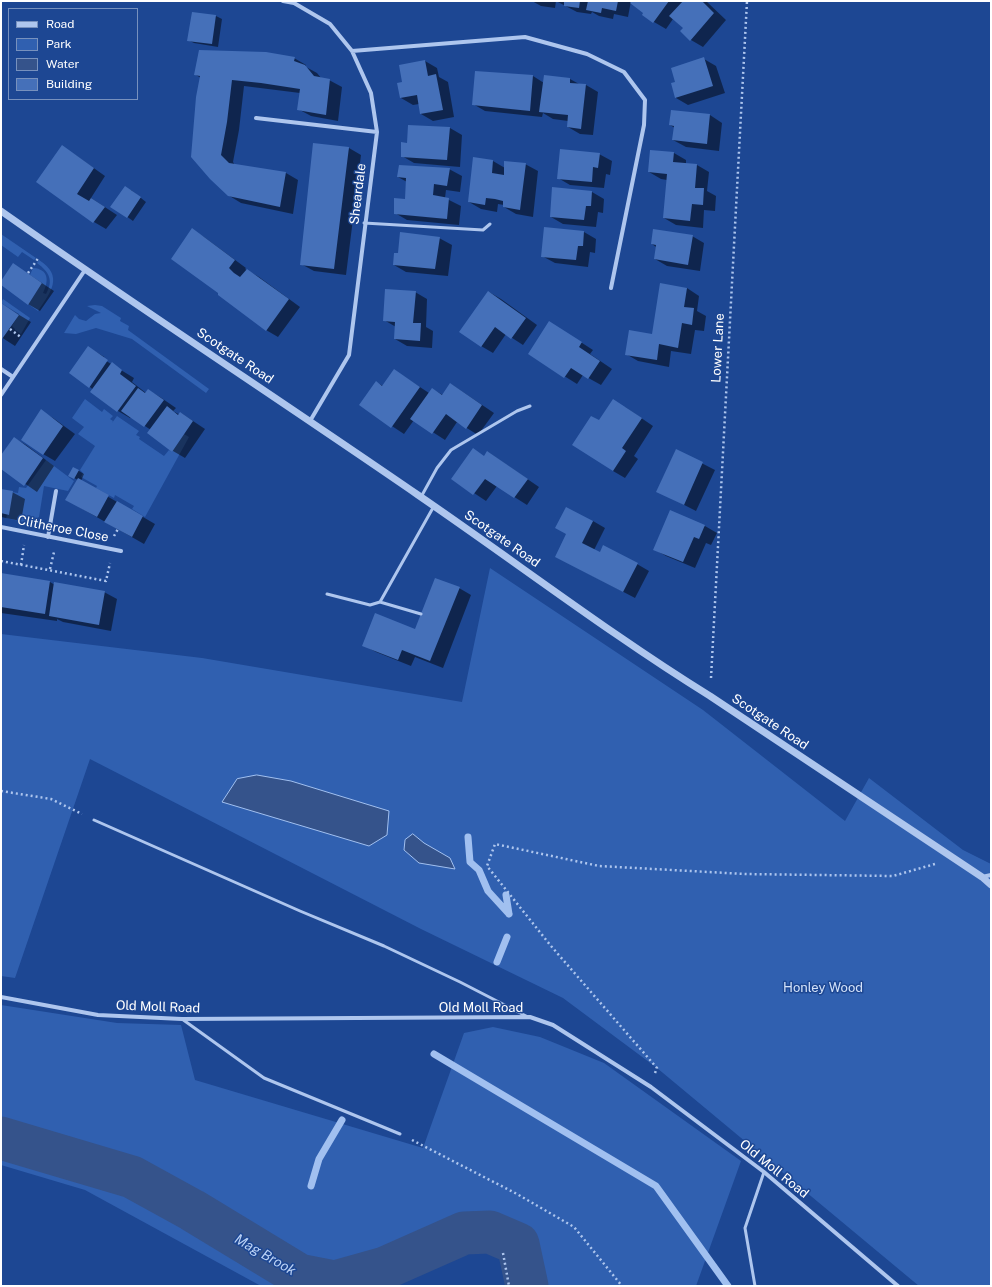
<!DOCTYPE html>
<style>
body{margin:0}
#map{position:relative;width:992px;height:1287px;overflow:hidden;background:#1d4793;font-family:"Public Sans",sans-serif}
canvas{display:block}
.frame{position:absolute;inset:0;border:2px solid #fff;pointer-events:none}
.legend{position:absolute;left:8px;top:8px;width:130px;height:92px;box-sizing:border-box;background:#1d4793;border:1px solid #7791be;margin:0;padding:5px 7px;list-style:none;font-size:12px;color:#fff}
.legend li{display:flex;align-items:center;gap:8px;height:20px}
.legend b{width:20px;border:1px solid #7791be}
</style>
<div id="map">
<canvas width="992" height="1287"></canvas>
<div class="frame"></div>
<ul class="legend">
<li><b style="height:5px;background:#aec6ee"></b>Road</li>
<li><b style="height:11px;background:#3060b0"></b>Park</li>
<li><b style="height:11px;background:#35538b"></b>Water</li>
<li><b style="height:11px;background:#4570b9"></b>Building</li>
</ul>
</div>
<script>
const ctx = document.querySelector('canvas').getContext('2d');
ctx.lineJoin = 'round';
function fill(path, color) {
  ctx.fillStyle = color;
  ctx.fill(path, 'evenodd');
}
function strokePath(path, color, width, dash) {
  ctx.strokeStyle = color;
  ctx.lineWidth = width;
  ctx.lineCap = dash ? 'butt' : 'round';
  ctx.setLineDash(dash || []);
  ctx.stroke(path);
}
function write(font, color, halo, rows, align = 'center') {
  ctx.font = font + ' "Public Sans",sans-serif';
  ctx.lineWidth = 3;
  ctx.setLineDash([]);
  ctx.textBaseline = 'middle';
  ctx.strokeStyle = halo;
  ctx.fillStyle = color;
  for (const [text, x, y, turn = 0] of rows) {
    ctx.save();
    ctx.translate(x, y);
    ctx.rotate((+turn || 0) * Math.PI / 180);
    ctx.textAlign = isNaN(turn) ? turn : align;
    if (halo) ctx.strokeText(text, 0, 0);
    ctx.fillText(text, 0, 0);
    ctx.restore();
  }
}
fill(new Path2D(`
 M1,234L36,258L34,260L22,252L18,257L1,245Z
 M39,260C64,276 51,292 38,311L28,304L42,283L30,275L33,268C49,269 49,281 43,293L46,294C54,280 49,272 37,263Z
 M3,299L30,318L21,334L15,330V329L12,326L19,314L1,303Z
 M95,305L102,306L121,318L120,321L129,326L128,330L209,389L206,393L132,339L96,328L76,334L64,333L75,315L79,319L86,321L95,314L101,313L87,306Z
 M85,399L102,412L104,409L113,416L110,419L113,421L112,423L117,416L139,431L136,435L140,437L139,439L164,456L169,450L172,452L184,434L189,437L145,517L132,509L134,506L115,495L114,498L96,488L97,486L81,477L83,473L80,470L95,446L78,434L84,427L72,418Z
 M46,460L74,481L68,491L44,486L39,517L28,523L6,518L7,515H9L12,492L18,493L19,487L26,488Z
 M490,568L703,710L845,821L869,778L963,850L991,864V1286H919L657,1068L563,998L421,929L90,759L15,978L1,976V634L202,658L462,702Z
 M1,1005L117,1023L181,1025L195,1080L423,1148L464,1033L493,1027L540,1037L604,1063L741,1161L696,1286H516L507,1249L493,1242L361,1286H261L85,1190L1,1165Z`), '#3060b0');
const water = new Path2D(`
 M257,775L291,781L389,811L387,835L369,846L222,802L237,779Z
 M413,834L424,843L450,858L455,869L419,863L404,850L405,840Z`);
fill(water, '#35538b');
strokePath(water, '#a1c0f0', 1);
fill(new Path2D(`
 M532,1H556L555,8L541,6Z
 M556,1H631L628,17L614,14L613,19L599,16L592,12L591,14L577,12Z
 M633,1H706L726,20L703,47L691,40L684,28L673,19L666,29L654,22Z
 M216,16L222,19L218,47L194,43L188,40Z
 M294,58L306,65V67L317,73L321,78L329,80L342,87L338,121L311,116L298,109L300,93L244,86L239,130L233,162L235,165L286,173L298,180L293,214L241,203L228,195L201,78L196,75Z
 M704,59L716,66L725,93L688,105L676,98L677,83Z
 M425,61L437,68L439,77L448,82L454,117L433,121L421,114L419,104L413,105L401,98L403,83Z
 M533,76L544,83L570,79L579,84L586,85L598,92L593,135L580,134L568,127V121L553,119L543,113L542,117L485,111L473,104Z
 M671,111L710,115L722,123L719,151L686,147L673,140L675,128L670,125Z
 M409,126L450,128L462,135L460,167L414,163L402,156L408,144Z
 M62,147L74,154L105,176L91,198L117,215L106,229L94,222L37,182Z
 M349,148L361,155L346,275L314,271L301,264Z
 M651,151L674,153L686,160V164L697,165L709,172L707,191L716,196L715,211L704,210L703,228L676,225L664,218L667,180L661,179L649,172Z
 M599,154L612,161L610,175L606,174L604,188L570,185L558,178Z
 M493,161L505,168L525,164L538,171L533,217L516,214L504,207V205L498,204L497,212L481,209L469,202Z
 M449,169L462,176L460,192L446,190L445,198L461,206L459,225L407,220L395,213L406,200L407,182L398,177Z
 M131,190L146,202L133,221L112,206Z
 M592,192L604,199L603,213L598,212L596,227L563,224L551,217Z
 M192,230L204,237L246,268L245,269L259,277L300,307L278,337L266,330Z
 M584,232L596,239L595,253L590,252L588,267L555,263L542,256Z
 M692,236L704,243L700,271L667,266L655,259L656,247L652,244Z
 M439,238L452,245L448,276L406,272L394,265L399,254Z
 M13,264L54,291L40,311L28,304L2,285L1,287V282Z
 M687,288L699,296L697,311L706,316L704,331L695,330L691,354L671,351L669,367L638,361L626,354L652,335Z
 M415,292L427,299L426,327L433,331L432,348L407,346L395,339L396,327L384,320Z
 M489,292L501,299L537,325L523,345L506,334L493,353L481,346Z
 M1,304L31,322L15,346L1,337Z
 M562,330L593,350L590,354L612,369L601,385L583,375L577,384L529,354Z
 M88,347L106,358L104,357L103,359L134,378L132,382L146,393L148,390L160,397L176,408L173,411L180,415L181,413L205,429L185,458L173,451L151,430L131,417L130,418L118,411L90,387Z
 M394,370L429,393L432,389L443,395L451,384L494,413L478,435L457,422L445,440L414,420L404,434L360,405L376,382L383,386Z
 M625,407L653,426L634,456L638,459L625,478L613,471L599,421Z
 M41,411L53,418L75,434L55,461L43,454Z
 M14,438L26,445L54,466L37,492L1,467V456Z
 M676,450L715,470L696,511L657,491Z
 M488,452L539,487L527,505L497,486L486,501L453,479L485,457Z
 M74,468L84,474L81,481L155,524L144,544L79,507L78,480L70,476Z
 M1,490L12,492L25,499L21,521L1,517Z
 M593,521L605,528L594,550L600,553L637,564L649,571L635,598L568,563Z
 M705,526L717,533L711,545L706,543L695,568L666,556L654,549Z
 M1,574L50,582L55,585L104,592L117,599L111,631L63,622L57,619V621L1,613Z
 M459,588L471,595L443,668L415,657L411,666L376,652L363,645L416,630Z`), '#0007');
strokePath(new Path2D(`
 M468,837L470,862L479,870L488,891L509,914
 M506,895L509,914
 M497,962L507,937
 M434,1054L656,1186L728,1286
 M311,1186L319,1159L342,1120`), '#a1c0f0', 7);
strokePath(new Path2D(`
 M1,1138L132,1177L192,1210L299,1275L335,1282L385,1268L464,1233L490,1232L518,1244L527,1286`), '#35538b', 43);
fill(new Path2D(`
 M564,1H580L579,8L564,6Z
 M588,1H618L616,11L602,8L601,13L586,10Z
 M632,1H669L653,23L642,15L643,13L630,3Z
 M683,1H702L714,13L690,41L680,31L683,28L669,16Z
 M192,12L216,15L212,44L187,41Z
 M199,50L266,52L295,57L294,61L305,65L314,76L330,79L326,115L297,110L300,89L261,83L232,80L227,122L221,155L229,163L286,172L280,207L228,196L210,179L191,157L196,97L200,76L194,75Z
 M704,57L713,86L675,98L671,83L675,82L671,68Z
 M425,60L428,76L436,74L443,110L420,114L417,95L400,98L397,83L402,82L399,65Z
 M475,71L533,75L530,111L472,105Z
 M544,75L570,78V83L586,84L581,129L567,127L568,115L539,112Z
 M671,110L710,114L707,144L672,140L674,126L669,125Z
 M408,125L450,127L447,160L401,157V142L407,143Z
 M313,143L349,147L334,269L300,265Z
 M62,145L94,168L77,194L89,201L91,198L105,207L93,223L36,182Z
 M560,149L600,153L598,168L593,167L592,182L557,179Z
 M650,150L674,152L673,162L697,164L695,188H704L703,205L692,204L690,221L663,218L667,174L648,172Z
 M473,157L493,160L492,173L504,175V161L526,163L520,210L503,207V201L495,199L486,198L485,205L468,202Z
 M399,165L450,168L447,186L434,184L433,195L449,198L447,219L394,214V198L405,199L406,178L397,177Z
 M125,186L141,197L127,218L110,207Z
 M552,187L592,191L591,206H586L584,220L550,217Z
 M544,227L584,231L583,246H578L576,260L541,257Z
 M192,228L235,260L229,268L234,273L240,277L247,269L289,299L266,331L218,295V293L171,259Z
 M653,229L693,235L688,265L654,259L656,245L651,244Z
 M400,232L440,237L435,269L393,265L394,253H398Z
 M13,263L42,283L28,305L1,285V281Z
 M660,283L687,288L684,307L694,308L692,325L682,323L678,348L659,344L657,360L625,355L629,330L652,334Z
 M385,289L416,291L413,323H421L420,341L394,339L395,322L383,321Z
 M488,291L526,318L511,339L495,327L481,347L459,332Z
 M1,303L19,315L2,339L1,338Z
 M549,321L582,342L579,347L600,361L588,379L571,368L564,378L528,354Z
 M88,346L108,360L89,388L69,373Z
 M112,362L122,370L120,374L136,386L117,412L90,392Z
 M394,369L420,387L391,428L359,405L376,381L382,386Z
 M450,383L482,405L466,429L446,414L432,434L410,419L432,388L442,395Z
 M138,388L145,393L148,389L164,400L144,427L121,411Z
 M613,399L642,418L622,448L626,451L613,471L572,445L591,416L599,420Z
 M167,406L178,415L180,412L193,421L172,452L147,433Z
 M41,409L63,426L43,455L21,440Z
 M14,437L43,458L24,486L1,469V455Z
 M473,448L484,456L487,451L528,479L514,498L485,479L473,495L451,479Z
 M676,449L703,462L684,505L656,492Z
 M73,467L79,470L74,479L68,476Z
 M78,478L109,495L97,517L65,500Z
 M1,489L13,491L9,515L1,513Z
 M117,501L143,516L132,537L104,522Z
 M566,507L593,521L582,543L600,552L603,545L638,563L623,592L555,557L566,534L555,528Z
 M670,510L705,525L699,539L694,537L683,562L653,550Z
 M1,573L50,581L45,614L1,607Z
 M435,578L460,587L430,661L402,650L398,660L362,646L375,613L415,629Z
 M54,582L105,591L99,625L49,616Z`), '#4570b9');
strokePath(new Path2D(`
 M28,273L39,257
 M10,329L22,338
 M114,536L118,529
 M1,561L106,581L110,563
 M21,565L24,545
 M50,569L54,552
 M711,678L747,1
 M1,791L51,799L82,814
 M655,1073L657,1068L551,946L487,866L495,844L599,866L745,874L893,876L935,864
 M412,1140L517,1194L574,1227L622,1286
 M503,1253L509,1286`), '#aec6ee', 2.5, [2, 3]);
strokePath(new Path2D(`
 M364,223L483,230L490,224
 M421,497L437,468L451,450L517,411L530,406
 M327,594L370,605L380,602L421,614
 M380,602L434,506
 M94,820L300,911L384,946L460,982L528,1017
 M182,1019L264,1078L400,1134
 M755,1286L745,1228L764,1172`), '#aec6ee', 3);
strokePath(new Path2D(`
 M283,1L294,3L330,24L352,51L371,93L377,132L349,355L310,421
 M352,51L525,37L587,54L624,72L645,100L644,125L611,288
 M256,118L377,132
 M1,369L13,377
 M1,395L85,270
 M1,527L121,551
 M48,537L56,491
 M982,877L991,875
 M1,997L98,1015L182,1019L530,1017L553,1025L651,1087L764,1172L898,1286`), '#aec6ee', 4);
strokePath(new Path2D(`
 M1,211C139,308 280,400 418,495C516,562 610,634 710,696L982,877L991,885`), '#aec6ee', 7);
write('13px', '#fff', '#1d4793', [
 ["Sheardale",358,194,-83],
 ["Lower Lane",718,348,-87],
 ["Scotgate Road",235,356,34],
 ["Clitheroe Close",63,529,11],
 ["Scotgate Road",502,539,35],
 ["Scotgate Road",770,722,34],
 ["Old Moll Road",158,1007,2],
 ["Old Moll Road",481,1008],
 ["Old Moll Road",774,1169,39]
]);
write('13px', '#d4e3fa', '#1d4793', [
 ["Honley Wood",823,988]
]);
write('italic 14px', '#bad1f5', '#1d4793', [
 ["Mag Brook",265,1255,30]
]);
</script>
